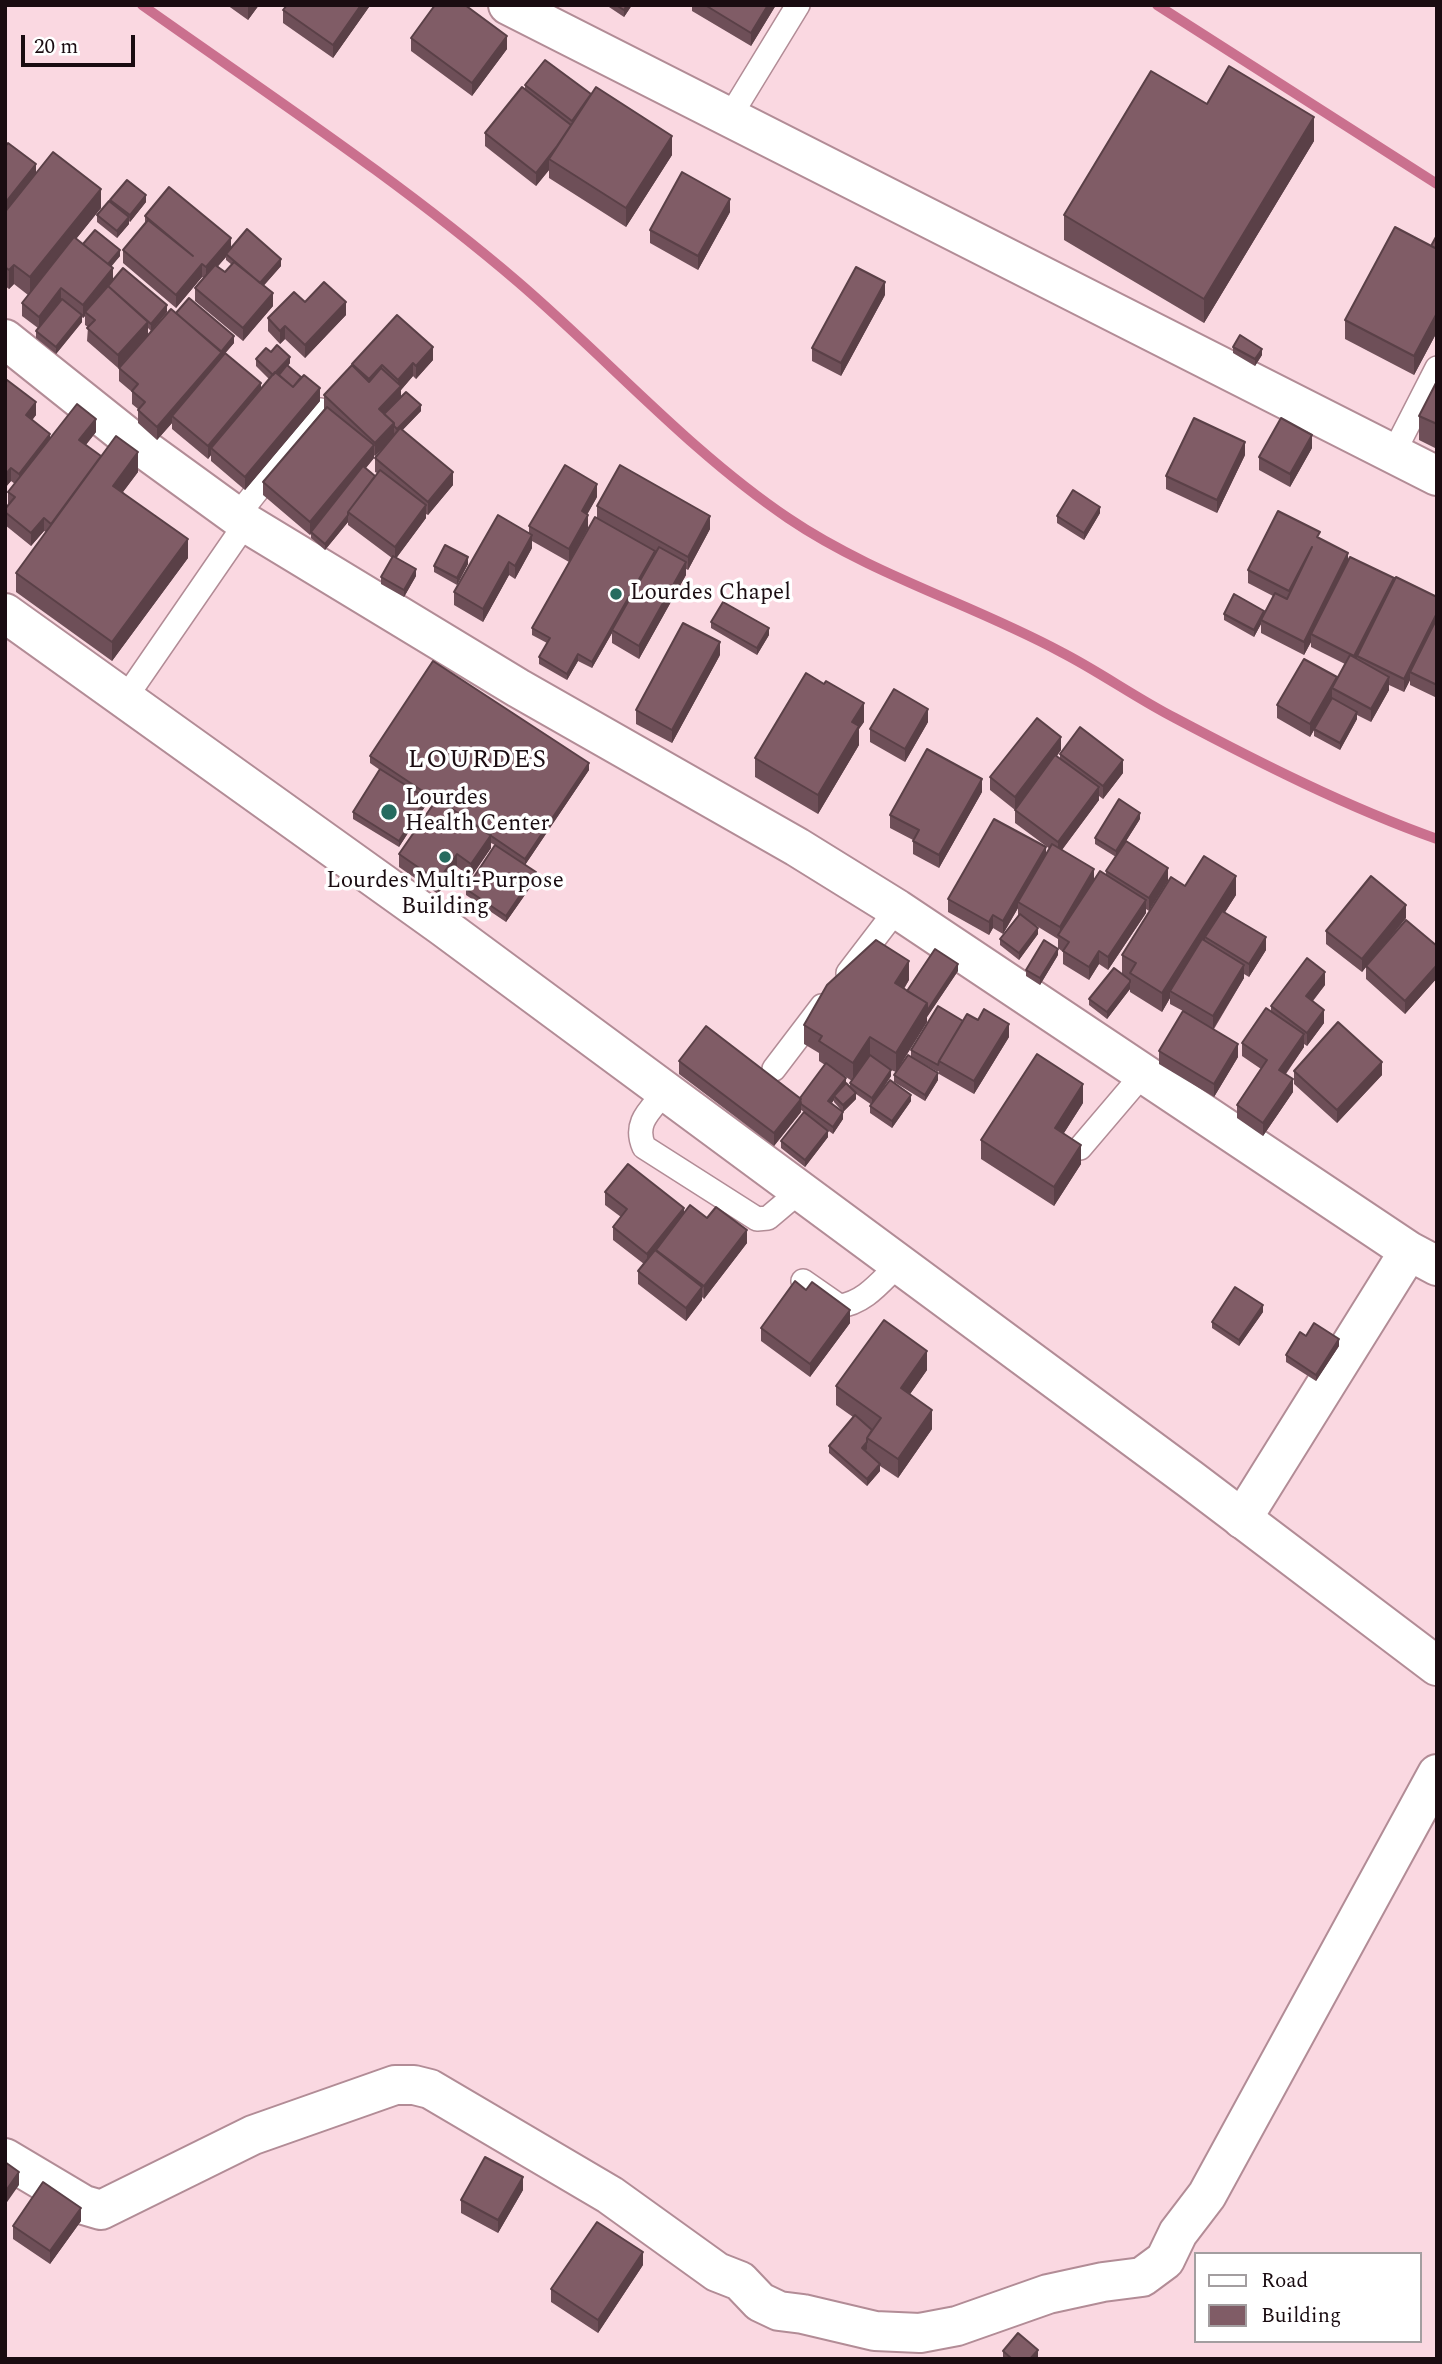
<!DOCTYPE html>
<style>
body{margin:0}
#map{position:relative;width:1442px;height:2364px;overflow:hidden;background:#fad8e1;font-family:Spectral,serif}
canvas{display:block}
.frame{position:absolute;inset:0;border:7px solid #1a0c11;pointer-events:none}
.legend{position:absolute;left:1194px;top:2252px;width:228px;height:91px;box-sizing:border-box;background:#fff;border:2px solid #a39ea0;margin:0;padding:9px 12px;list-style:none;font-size:21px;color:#1a0c11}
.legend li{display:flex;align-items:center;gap:14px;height:35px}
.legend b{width:35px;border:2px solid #a39ea0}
.scale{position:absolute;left:21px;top:35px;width:114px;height:32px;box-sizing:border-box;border:4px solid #1a0c11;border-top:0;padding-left:9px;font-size:21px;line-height:24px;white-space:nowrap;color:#1a0c11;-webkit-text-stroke:5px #fff;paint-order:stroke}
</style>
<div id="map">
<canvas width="1442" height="2364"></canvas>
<div class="frame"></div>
<ul class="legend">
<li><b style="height:9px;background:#fff"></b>Road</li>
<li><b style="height:19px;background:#805c66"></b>Building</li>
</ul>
<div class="scale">20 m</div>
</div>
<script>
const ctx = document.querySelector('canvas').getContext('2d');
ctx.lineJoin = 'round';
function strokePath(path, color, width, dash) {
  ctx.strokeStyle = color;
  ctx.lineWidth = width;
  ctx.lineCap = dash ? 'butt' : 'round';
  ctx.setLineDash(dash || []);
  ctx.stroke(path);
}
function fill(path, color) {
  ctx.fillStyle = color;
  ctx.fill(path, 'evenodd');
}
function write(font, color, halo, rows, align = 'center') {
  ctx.font = font + ' Spectral,serif';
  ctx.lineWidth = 7;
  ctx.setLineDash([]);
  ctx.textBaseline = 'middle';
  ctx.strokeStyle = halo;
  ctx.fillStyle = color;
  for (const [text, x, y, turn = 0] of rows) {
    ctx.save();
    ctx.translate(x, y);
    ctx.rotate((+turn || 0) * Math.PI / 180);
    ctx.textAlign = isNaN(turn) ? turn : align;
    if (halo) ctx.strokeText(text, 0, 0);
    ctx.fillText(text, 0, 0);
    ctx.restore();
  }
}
strokePath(new Path2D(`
 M142,5C269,95 400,181 518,282C609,360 689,451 788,518C872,575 972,604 1061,652C1100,672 1136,698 1175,718C1260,763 1347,807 1437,839
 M1157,5L1437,184`), '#ca708e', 10);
const lane = new Path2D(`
 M729,118L798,5
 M1393,454L1437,368
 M237,516L321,410
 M124,700L246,523
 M848,973L897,909
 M774,1069L822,1006
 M666,1091C651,1110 633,1122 644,1147L757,1219L768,1218L800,1191
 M1080,1148L1143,1074
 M803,1281L839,1306C865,1303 881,1281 899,1264`);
const street = new Path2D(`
 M5,339L129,438L246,523L518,688L797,847L897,909L1409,1251L1437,1266
 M1242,1519L1409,1251
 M5,2158L84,2205L101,2210L253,2135L395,2085H414L430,2089L610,2195L717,2272L740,2281L760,2302L779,2311L803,2314L875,2331L920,2333L957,2326L1048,2294L1103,2282L1142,2277L1165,2260L1178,2233L1207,2195L1437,1774`);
const secondary = new Path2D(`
 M508,5L1437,476
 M5,613L442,926L1190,1479L1437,1666`);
strokePath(lane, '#b28c96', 26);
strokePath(street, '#b28c96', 42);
strokePath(secondary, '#b28c96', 42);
strokePath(lane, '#fff', 23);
strokePath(street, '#fff', 38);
strokePath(secondary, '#fff', 38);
fill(new Path2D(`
 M227,5H259L248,20Z
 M369,5V7L333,58L283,23V10Z
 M606,5H632L624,17Z
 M692,5H776L751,46L692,11Z
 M411,38L507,49L472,96L411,51Z
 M525,85L672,155L626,227L549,178V170L536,186L485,146V133L525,90Z
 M1207,104L1314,141L1204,323L1064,240V215Z
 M5,147L36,174L101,208L76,239L83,244L120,256L111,266L113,280L167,312L151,331L148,328V335L118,368L87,341L88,327L85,325V316L83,318L82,317V322L56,354L36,338V331L38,328L22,316V303L28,295L14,284L9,289L5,286Z
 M110,200L146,202L130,222L129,221V224L117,238L97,222V215L110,202Z
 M730,212L698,270L650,243V230Z
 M145,216L281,266L263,286L273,306L243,341L195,301V288L204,278L202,277L176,308L123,263V250L145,224ZM226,257V260L232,265L225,272L218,266Z
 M1437,235V332L1414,375L1345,339V320L1431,246Z
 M885,295L841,376L812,361V348Z
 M305,302L346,315L305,358L285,339L280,344L268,331V318Z
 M176,313L234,343L225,353L261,389L269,379L256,366V359L271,352L290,363L288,366L320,401L245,490L211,461V455L208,459L172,429V423L157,440L138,423V409L132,404V392L119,381V368Z
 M1233,347L1262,355L1255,366L1233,353Z
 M433,360L416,379L413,376L401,390V397L421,411L402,430L453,485L428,515L426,514V518L396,558L416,576L404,597L381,584V577L392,558L348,525V522L325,550L311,538V534L310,535L263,495V482L324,409V395L352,366V364ZM389,442L375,458V472L377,473L375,476L366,468L374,458V455L375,456Z
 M5,381L36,415L32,420L50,438L96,432L86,445L101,456L138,472L123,492L188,558L112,661L16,592V573L46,532L44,531L31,546L5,525V509L8,505V492L15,484L11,481L5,488Z
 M1437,381V449L1419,440V416Z
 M1312,448L1290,487L1259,470V457Z
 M1245,455L1217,513L1166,489V476Z
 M597,497L587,514L588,528L569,562L532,541V548L515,579L509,575L483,622L454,605V592L529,533V526Z
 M597,506L710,529L688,570L686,569V575L639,659L612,643V633L592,668L578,661L567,680L539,664V657L547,643L532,635V628L597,518Z
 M1100,513L1084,540L1057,523V516Z
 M1320,539L1348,560L1394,582L1437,597V698L1410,685V680L1404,692L1389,685V690L1371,722L1357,715V719L1340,750L1314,736V729L1317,725L1310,737L1277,718V705L1337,680L1345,664L1311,647V642L1304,655L1261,633V624L1254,637L1224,620V614L1264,613L1273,596L1248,583V570Z
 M468,564L457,585L434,572V566Z
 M711,622L769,635L757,655L711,628Z
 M720,655L672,743L636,724V710Z
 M864,722L859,729V745L818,814L755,777V758Z
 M928,722L905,762L870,742V729Z
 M1061,750L1057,756L1060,759V754L1123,773L1103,799L1099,796V800L1062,850L1094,880L1106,874V871L1116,857L1095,844V838L1140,819L1126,841L1168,868L1149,911L1146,909V913L1108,970L1099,964L1089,980L1063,964V952L1058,948V939L1035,925L1038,934L1019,960L1000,945V939L1018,915V908L1003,934L993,928L989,935L948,912V899L1046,855L1050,849L1015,823V810L990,790V777Z
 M370,756L589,770L525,865L536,879L506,922L466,895V889L495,845L491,843V848L471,877L457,867L438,894L399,867V854L433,804L426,800V805L399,847L353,819V812L380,770L370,763Z
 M982,792L939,868L913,854V840L890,828V815Z
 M1185,886L1236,895L1225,912L1266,950L1249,977L1244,974V978L1214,1029L1238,1057L1214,1097L1159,1064V1051L1183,1011L1170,1004V998L1162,1012L1130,992V989L1107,1019L1089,1005V999L1122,974V955Z
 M1406,918L1379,951L1437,946V978L1405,1014L1366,979V967L1362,972L1326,944V931Z
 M1058,955L1040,985L1026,976V970Z
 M958,971L927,1017V1022L896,1072L891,1070V1076L882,1090L911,1101L892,1128L870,1113V1106L872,1105L856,1094V1099L843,1112L834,1102V1100L832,1103L843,1119L833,1134L819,1124L828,1137L805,1167L781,1148V1141L804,1112L801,1110V1112L774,1146L679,1074V1061L800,1098L825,1065L819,1061V1053L804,1044V1025L909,980L904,989L907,991ZM843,1075L852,1081L850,1083V1087L846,1083Z
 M1325,985L1313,1001L1324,1023L1307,1046L1304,1044V1047L1286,1074L1293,1092L1263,1136L1237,1118V1105L1261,1069L1242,1056V1043L1271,1012V1006Z
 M963,1021L1009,1037L974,1094L939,1074V1071L938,1072L911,1057V1050Z
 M1294,1071L1382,1075L1337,1123L1294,1084Z
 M894,1075L938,1080L925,1101L894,1082Z
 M1083,1103L1064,1133L1081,1164L1054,1206L981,1159V1140Z
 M605,1192L684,1214L707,1218L747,1243L704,1299L702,1297V1300L686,1321L638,1284V1271L644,1264L613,1240V1227L621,1217L605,1205Z
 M806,1290L850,1323L810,1377L761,1341V1328Z
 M1263,1312L1239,1346L1212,1328V1322Z
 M1306,1336L1339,1346L1316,1381L1286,1362V1355Z
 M927,1370L910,1394L932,1429L898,1478L880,1466V1471L867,1486L829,1453V1446L853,1417L836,1405V1386Z
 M523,2190L498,2233L461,2213V2200Z
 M81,2221L50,2264L13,2239V2226Z
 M643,2265L598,2333L551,2302V2289Z
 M1003,2351L1038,2357L1036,2359H1004L1003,2357Z`), '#6e4f58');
fill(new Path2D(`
 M249,5H259L248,20V7Z
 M361,5H369V7L333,58V45Z
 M627,5H632L624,17V10Z
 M768,5H776L751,46V33Z
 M507,36V49L472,96V83Z
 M592,95V108L573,133V139L555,162L549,159V170L536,186V173L572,127V121Z
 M1314,117V141L1204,323V299Z
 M672,136V155L626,227V208Z
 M36,164V177L5,216V203Z
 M101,189V208L30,296V277Z
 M146,195V202L130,222V215Z
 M730,199V212L698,270V256Z
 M129,217V224L117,238V231Z
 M231,238V251L226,254V257L206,280V267Z
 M120,250V256L106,273V266Z
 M281,259V266L260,290V283Z
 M202,264V277L176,308V295Z
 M14,265V284L9,289V270Z
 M113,268V281L85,312V316L83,318V305Z
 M885,282V295L841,376V363Z
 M61,288V301L39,330V317Z
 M273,293V306L243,341V328Z
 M346,302V315L305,358V345Z
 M167,305V312L151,331V324Z
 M1437,313V332L1414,375V356Z
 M82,315V322L56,354V347Z
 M148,322V335L118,368V355Z
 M285,326V339L280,344V331Z
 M234,336V343L172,416V423L157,440V427Z
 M433,347V360L416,379V366Z
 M1262,349V355L1255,366V359Z
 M290,357V363L273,382V375Z
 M413,363V376L401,390V399L379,422V409L398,388V380Z
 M382,365V378L369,392V379Z
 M261,383V396L211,448V455L208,459V446Z
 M320,388V401L245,490V477Z
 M36,402V415L26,428V415Z
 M421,405V411L397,436V429Z
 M96,419V432L79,453V440Z
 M394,423V436L375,456V443Z
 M50,434V447L19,487V474Z
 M1312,435V448L1290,487V474Z
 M1245,442V455L1217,513V500Z
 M374,445V458L312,533L311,532L310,535V522Z
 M138,452V472L113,505V486Z
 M11,468V481L5,488V475Z
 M453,472V485L428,515V502Z
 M597,484V497L582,524V511Z
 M426,505V518L395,560V547Z
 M1100,507V513L1084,540V533Z
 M348,515V522L325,550V544Z
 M588,515V528L569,562V549Z
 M710,516V529L688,570V557Z
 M44,518V531L31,546V533Z
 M532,535V548L515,579V566Z
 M188,539V558L112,661V642Z
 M655,551V558L612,630V633L592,668V662Z
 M1348,553V566L1311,634V642L1304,655V642Z
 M468,557V564L457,585V578Z
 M509,562V575L483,622V609Z
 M686,562V575L639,659V646Z
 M416,569V576L404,597V590Z
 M1394,578V591L1357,656V664L1354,669V656Z
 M1264,611V617L1261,620V624L1254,637V630Z
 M1437,613V626L1410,672V680L1404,692V679Z
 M769,628V635L757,655V648Z
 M720,642V655L672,743V730Z
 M578,654V661L567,680V674Z
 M1337,677V690L1332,688V698L1310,737V724Z
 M1389,677V690L1371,722V709Z
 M864,703V722L859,729V745L818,814V795L852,722Z
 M928,709V722L905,762V749Z
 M1357,712V719L1340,750V743Z
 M1061,737V750L1015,810V797Z
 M1123,760V773L1103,799V786Z
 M589,763V770L525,865V859Z
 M982,779V792L939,868V855Z
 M1099,787V800L1058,855V842Z
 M426,798V805L399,847V841Z
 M1140,813V819L1116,857V851Z
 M491,835V848L471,877V864Z
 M1046,847V860L1018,902V908L1003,934V921Z
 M457,854V867L438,894V881Z
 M1168,868V881L1149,911V898Z
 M1094,869V882L1060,936V927Z
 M536,872V879L506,922V916Z
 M1236,876V895L1208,939L1205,937V943L1170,991V998L1162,1012V993Z
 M1146,900V913L1108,970V957Z
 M1406,905V918L1362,972V959Z
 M993,915V928L989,935V922Z
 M1038,928V934L1019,960V953Z
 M1266,937V950L1249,977V964Z
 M1058,949V955L1040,985V978Z
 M1099,951V964L1089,980V967Z
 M909,961V980L895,1002V983Z
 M958,964V971L927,1017V1022L896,1072V1053L927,1003Z
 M1244,965V978L1213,1029V1016Z
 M1437,965V978L1405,1014V1001Z
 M1325,972V985L1306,1009V996Z
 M1130,982V989L1107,1019V1012Z
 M1324,1010V1023L1307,1046V1033Z
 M1009,1024V1037L974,1094V1081Z
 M1304,1034V1047L1279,1083V1070Z
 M870,1037V1056L853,1082V1063Z
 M1238,1044V1057L1214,1097V1084Z
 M1382,1062V1075L1337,1123V1110Z
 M891,1070V1076L872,1105V1098Z
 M938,1073V1080L925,1101V1095Z
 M846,1078V1084L834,1096V1100L828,1107V1101Z
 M1293,1079V1092L1263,1136V1123Z
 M1083,1084V1103L1055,1147V1128Z
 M856,1093V1099L843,1112V1105Z
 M911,1095V1101L892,1128V1121Z
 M801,1099V1112L774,1146V1133Z
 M843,1112V1119L833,1134V1127Z
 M828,1131V1137L805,1167V1160Z
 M1081,1145V1164L1054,1206V1187Z
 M684,1208V1221L656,1250V1255L647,1267V1254Z
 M747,1230V1243L704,1299V1286Z
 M702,1287V1300L686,1321V1308Z
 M1263,1305V1312L1239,1346V1340Z
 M850,1310V1323L810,1377V1364Z
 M1339,1339V1346L1316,1381V1375Z
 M927,1351V1370L901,1407V1388Z
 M932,1410V1429L898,1478V1459Z
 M867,1442V1449L862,1455V1448Z
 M880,1464V1471L867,1486V1479Z
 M19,2172V2185L5,2205V2192Z
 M523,2177V2190L498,2233V2220Z
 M81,2208V2221L50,2264V2251Z
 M643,2252V2265L598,2333V2320Z
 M1038,2350V2357L1036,2359H1030Z`), '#5a4047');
const building = new Path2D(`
 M287,5H361L333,45L283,10Z
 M435,5H465L507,36L472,83L411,38Z
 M616,5H627L624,10Z
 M705,5H768L751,33Z
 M545,60L591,94L572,121L525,85Z
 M1229,66L1314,117L1204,299L1064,215L1151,71L1207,104Z
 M522,87L571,125L557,146L536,173L485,133Z
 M596,87L672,136L626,208L549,159Z
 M8,143L36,164L5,203V147Z
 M53,152L101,189L30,277L14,265L9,270L5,267V212Z
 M682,172L730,199L698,256L650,230Z
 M127,180L146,195L130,215L110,200Z
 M169,187L231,238L206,267L202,264L176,295L123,250L148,220L193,256L145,216Z
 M109,201L129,217L117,231L97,215Z
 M1395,227L1437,249V313L1414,356L1345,320Z
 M247,229L281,259L260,283L226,254Z
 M95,230L120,250L108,264L83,244Z
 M1437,235V249L1431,246Z
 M74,237L113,268L83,305L61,288L39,317L22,303Z
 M234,262L273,293L243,328L195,288L215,265L225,272Z
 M856,267L885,282L841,363L812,348Z
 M123,268L167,305L151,324L108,286Z
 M324,282L346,302L305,345L285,326L280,331L268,318L294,292L305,302Z
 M108,286L148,322L118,355L87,328L95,320L85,312Z
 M189,298L234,336L221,352L176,313Z
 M62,299L82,315L56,347L36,331Z
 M171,309L222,352L157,427L138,410L145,402L132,391L138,384L119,368Z
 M397,315L433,347L416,366L413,363L398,380L382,365L369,379L352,364Z
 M1240,335L1262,349L1255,359L1233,347Z
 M277,345L290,357L273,375L256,359L266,348L271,352Z
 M225,353L261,383L208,446L172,416Z
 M287,365L301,377L293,387L279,375Z
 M352,365L369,382L381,368L401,386L379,409L394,423L375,443L324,395Z
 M275,372L293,387L304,375L320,388L245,477L211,448Z
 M7,380L36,402L26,415L50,434L19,474L11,468L5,475V381Z
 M1437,381V424L1419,416Z
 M406,392L421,405L397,429L394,426V423L384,414Z
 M77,404L96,419L79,440L101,456L51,524L44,518L31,533L5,512V509L15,497L8,492Z
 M327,407L374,445L310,522L263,482Z
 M1194,418L1245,442L1217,500L1166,476Z
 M1281,418L1312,435L1290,474L1259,457Z
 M400,428L453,472L428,502L375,458Z
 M116,436L138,452L113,486L188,539L112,642L16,573Z
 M565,465L597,484L582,511L588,515L569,549L529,526Z
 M620,465L710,516L688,557L597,506Z
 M363,466L375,476L348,512V515L325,544L311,532Z
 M380,470L426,505L395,547L348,512Z
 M1073,490L1100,507L1084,533L1057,516Z
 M1278,511L1320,532L1317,537L1348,553L1304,642L1261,620L1275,593L1287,599L1312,547L1289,591L1248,570Z
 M498,515L532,535L515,566L509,562L483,609L454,592Z
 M595,517L655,551L592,662L578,654L567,674L539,657L550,638L532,628Z
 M445,545L468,557L457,578L434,566Z
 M659,547L686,562L639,646L612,630Z
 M393,556L416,569L404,590L381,577Z
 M1350,557L1394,578L1354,656L1311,634Z
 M1396,577L1437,597V613L1404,679L1357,656Z
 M1234,594L1264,611L1254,630L1224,614Z
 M723,602L769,628L757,648L711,622Z
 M1437,618V685L1410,672Z
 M683,623L720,642L672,730L636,710Z
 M1350,655L1389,677L1371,709L1332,688Z
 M1304,659L1337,677L1310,724L1277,705Z
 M433,661L589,763L525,859L437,799L436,800L370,756Z
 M806,673L824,684L826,681L864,703L852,722L859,726L818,795L755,758Z
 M894,689L928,709L905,749L870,729Z
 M1332,698L1357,712L1340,743L1314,729Z
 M1037,718L1061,737L1015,797L990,777Z
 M1080,727L1123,760L1103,786L1060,754Z
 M927,749L982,779L939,855L913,841L919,830L890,815Z
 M1055,755L1099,787L1058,842L1015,810Z
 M380,769L426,798L399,841L353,812Z
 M437,799L491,835L471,864L457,854L438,881L399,854Z
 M1119,799L1140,813L1116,851L1095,838Z
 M994,819L1046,847L1003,921L993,915L989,922L948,899Z
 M1126,841L1168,868L1149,898L1106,871Z
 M1052,844L1094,869L1060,927L1018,902Z
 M495,845L536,872L506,916L466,889Z
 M1204,856L1236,876L1162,993L1130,973L1136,963L1122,955L1171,877L1185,886Z
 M1100,871L1146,900L1108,957L1099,951L1089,967L1063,951L1069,942L1058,935Z
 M1371,876L1406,905L1362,959L1326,931Z
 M1222,911L1266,937L1249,964L1205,937Z
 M1020,914L1038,928L1019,953L1000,939Z
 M1406,920L1437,946V965L1405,1001L1366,966Z
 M1202,939L1244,965L1213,1016L1170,991Z
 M876,940L909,961L895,983L927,1003L896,1053L870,1037L853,1063L819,1041L822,1036L804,1025L827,985Z
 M1044,940L1058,949L1040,978L1026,970Z
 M935,949L958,964L927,1011V1003L907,991Z
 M1307,958L1325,972L1306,996L1324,1010L1307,1033L1271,1006Z
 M1114,968L1130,980V982L1107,1012L1089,999Z
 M938,1006L963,1021L939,1061L938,1065L911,1050Z
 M1266,1008L1304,1034L1279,1070L1293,1079L1263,1123L1237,1105L1267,1060L1242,1043Z
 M984,1009L1009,1024L974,1081L939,1061L967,1014L978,1020Z
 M1183,1011L1238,1044L1214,1084L1159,1051Z
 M1338,1022L1382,1062L1337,1110L1294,1071Z
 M706,1026L801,1099L774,1133L679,1061Z
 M1037,1054L1083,1084L1055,1128L1081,1145L1054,1187L981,1140Z
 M870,1055L891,1070L872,1098L850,1083Z
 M908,1055L938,1073L925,1095L894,1075Z
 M826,1063L846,1078L828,1101L843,1112L833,1127L801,1104L800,1098Z
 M890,1080L911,1095L892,1121L870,1106Z
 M846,1083L856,1093L843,1105L834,1096Z
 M804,1112L828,1131L805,1160L781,1141Z
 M628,1164L684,1208L647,1254L613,1227L627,1209L605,1192Z
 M690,1205L707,1218L716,1207L747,1230L704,1286L656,1250Z
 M655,1250L702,1287L686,1308L638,1271Z
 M795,1281L806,1290L812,1282L850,1310L810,1364L761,1328Z
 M1235,1287L1263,1305L1239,1340L1212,1322Z
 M884,1320L927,1351L901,1388L932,1410L898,1459L867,1438L881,1418L836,1386Z
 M1314,1323L1339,1339L1316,1375L1286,1355L1300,1332L1306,1336Z
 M855,1415L872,1430L867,1438V1442L862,1448L880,1464L867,1479L829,1446Z
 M485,2157L523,2177L498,2220L461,2200Z
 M5,2162L19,2172L5,2192Z
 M43,2182L81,2208L50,2251L13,2226Z
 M597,2222L643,2252L598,2320L551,2289Z
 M1018,2333L1038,2350L1030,2359H1012L1003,2351Z`);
fill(building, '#805c66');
strokePath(building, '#5a4047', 2);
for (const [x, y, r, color] of [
 [616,594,7,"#266b5f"],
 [389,812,9,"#266b5f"],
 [445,857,7,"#266b5f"]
]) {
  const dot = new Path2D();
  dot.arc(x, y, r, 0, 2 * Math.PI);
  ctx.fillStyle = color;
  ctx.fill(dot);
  strokePath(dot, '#fff', 2.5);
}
write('23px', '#1a0c11', '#fff', [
 ["Lourdes Chapel",630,594],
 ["Lourdes",405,799],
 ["Health Center",405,825],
 ["Lourdes Multi-Purpose",445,882,"center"],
 ["Building",445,908,"center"]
], 'left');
ctx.letterSpacing = '2px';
write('26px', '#1a0c11', '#fff', [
 ["LOURDES",478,762]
]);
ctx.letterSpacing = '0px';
</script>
